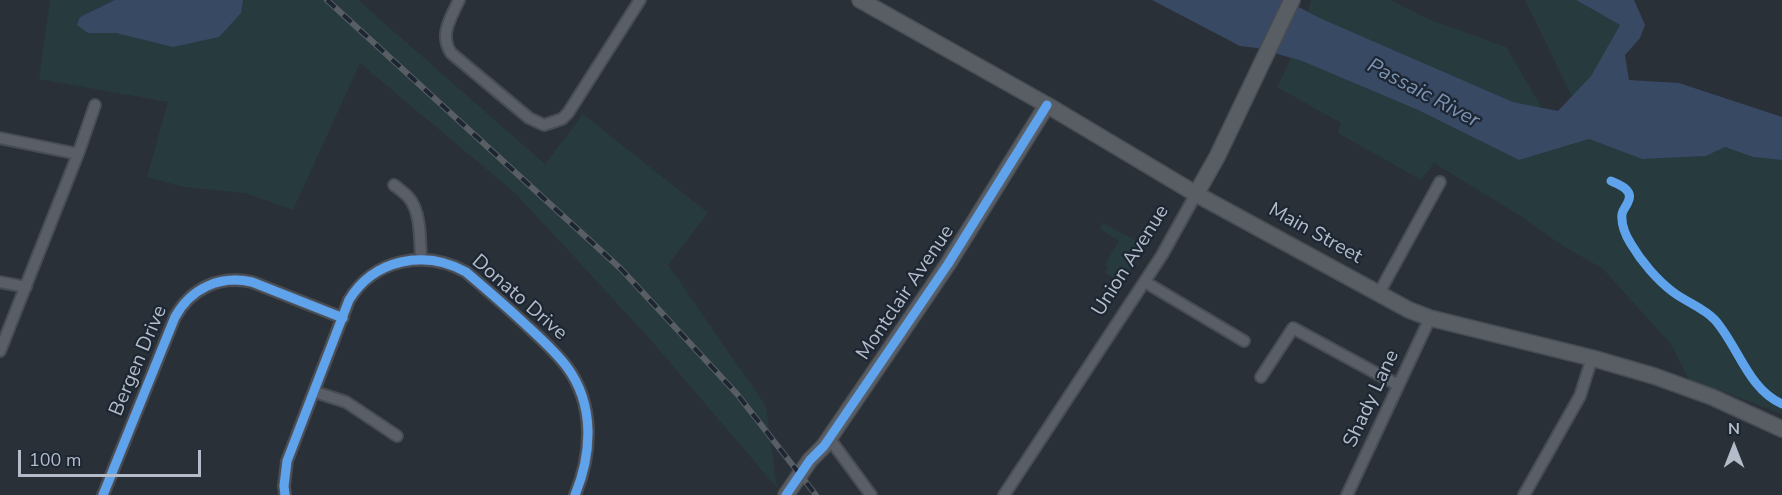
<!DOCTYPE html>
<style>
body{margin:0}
#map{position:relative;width:1782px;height:495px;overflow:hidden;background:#2a3038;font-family:"Nunito Sans",sans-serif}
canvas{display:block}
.north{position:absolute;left:1704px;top:417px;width:60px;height:60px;-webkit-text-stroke:4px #1d2633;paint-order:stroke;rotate:0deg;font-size:16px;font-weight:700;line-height:24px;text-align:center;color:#b4bcc9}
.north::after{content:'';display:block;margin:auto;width:21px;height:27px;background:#b4bcc9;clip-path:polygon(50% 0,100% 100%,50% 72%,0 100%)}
.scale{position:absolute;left:18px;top:450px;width:183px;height:27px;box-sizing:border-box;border:3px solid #b4bcc9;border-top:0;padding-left:8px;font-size:18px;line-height:21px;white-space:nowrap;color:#b4bcc9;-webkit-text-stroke:4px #1d2633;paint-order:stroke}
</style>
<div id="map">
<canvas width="1782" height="495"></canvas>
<div class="north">N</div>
<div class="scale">100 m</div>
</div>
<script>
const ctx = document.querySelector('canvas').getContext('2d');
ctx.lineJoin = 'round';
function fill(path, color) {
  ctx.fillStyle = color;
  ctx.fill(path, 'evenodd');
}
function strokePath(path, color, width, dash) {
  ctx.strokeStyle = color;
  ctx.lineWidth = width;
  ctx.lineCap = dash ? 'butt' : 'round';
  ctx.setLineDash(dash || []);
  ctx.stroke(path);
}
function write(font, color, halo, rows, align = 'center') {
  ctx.font = font + ' "Nunito Sans",sans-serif';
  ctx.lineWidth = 4.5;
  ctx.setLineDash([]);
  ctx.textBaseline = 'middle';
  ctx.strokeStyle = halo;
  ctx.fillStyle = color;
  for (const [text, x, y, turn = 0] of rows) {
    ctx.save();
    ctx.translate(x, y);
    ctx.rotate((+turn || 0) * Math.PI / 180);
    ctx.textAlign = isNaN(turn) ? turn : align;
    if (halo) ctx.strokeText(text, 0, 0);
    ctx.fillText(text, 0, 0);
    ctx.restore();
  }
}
fill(new Path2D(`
 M50,0H358L545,164L583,114L708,213L668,265L766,406L777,488L650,339L517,195L360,63L293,210L245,193L183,187L147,177L168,102L39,79Z
 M1311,0H1390L1428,19L1506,47L1542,108L1513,102L1322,19L1308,11Z
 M1525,0H1576L1620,25L1591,76L1572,97Z
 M1291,58L1302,61L1418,110L1519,160L1589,139L1642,159L1706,156L1725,147L1753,157L1782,160V414L1689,379L1670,343L1603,269L1560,244L1519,215L1434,163L1421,180L1338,133L1341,123L1277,87Z
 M1103,223L1146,246L1122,282L1105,273L1108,267L1105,264L1119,241L1100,229Z`), '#273a3e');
fill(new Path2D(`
 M115,0H243L241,13L219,37L173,47L116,33H88L77,25L80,17Z
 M1152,0H1285L1322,19L1513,102L1558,111L1591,76L1620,25L1576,0H1634L1645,25L1640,38L1625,55L1629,80L1679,83L1782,117V160L1753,157L1725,147L1706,156L1642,159L1589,139L1519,160L1418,110L1302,61L1257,48L1240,46Z`), '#384963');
const street = new Path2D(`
 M459,0C451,18 439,34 451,53L529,118L544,125L562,119L568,113L640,0
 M0,138L78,154
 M394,185C399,189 405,193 409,198C421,211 420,242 421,259
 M0,282L26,287
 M1145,282L1244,341
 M1379,293L1440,182
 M0,351L78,154L95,105
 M1261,377L1293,328L1398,385
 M315,392L346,402L397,436
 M829,438L871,495
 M103,495L175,317C191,288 220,275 252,282L343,318
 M285,495L284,486L287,461L349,300C374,259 425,249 466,272C486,289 506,306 525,324C540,338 555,351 567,367C595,405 592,454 575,495
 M1004,495L1162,255L1196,194
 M1347,495L1430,318
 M1524,495L1580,396L1592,358`);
const secondary = new Path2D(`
 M860,0L1047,105L1196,194L1409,310L1430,318L1592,358L1654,376L1712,397L1782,429
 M1196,194L1217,157L1292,0
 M786,495L810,460L824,446L948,264L1047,105`);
strokePath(street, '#484c53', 14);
strokePath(secondary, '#484c53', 18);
strokePath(street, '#5a5e66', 10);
strokePath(secondary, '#595d64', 15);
const rail = new Path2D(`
 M327,0L621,269L737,394L816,495`);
strokePath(rail, '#595d64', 6);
strokePath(rail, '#1d2633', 4, [11]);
strokePath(new Path2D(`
 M1611,181C1620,185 1634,190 1628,202C1626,207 1623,209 1622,214C1621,224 1626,236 1631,244C1641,261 1657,280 1673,292C1686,302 1704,308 1715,320C1738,346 1748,389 1782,404
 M103,495L175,317C191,288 220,275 252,282L343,318
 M285,495L284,486L287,461L349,300C374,259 425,249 466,272C486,289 506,306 525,324C540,338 555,351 567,367C595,405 592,454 575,495
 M786,495L810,460L824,446L948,264L1047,105`), '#60a3ed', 9);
write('20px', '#b4bcc9', '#1d2633', [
 ["Main Street",1315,234,29],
 ["Union Avenue",1131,261,-58],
 ["Montclair Avenue",906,293,-56],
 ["Donato Drive",519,298,41],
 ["Bergen Drive",139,361,-67],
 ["Shady Lane",1372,399,-65]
]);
write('italic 21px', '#7c92b1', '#1d2633', [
 ["Passaic River",1423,94,28]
]);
</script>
